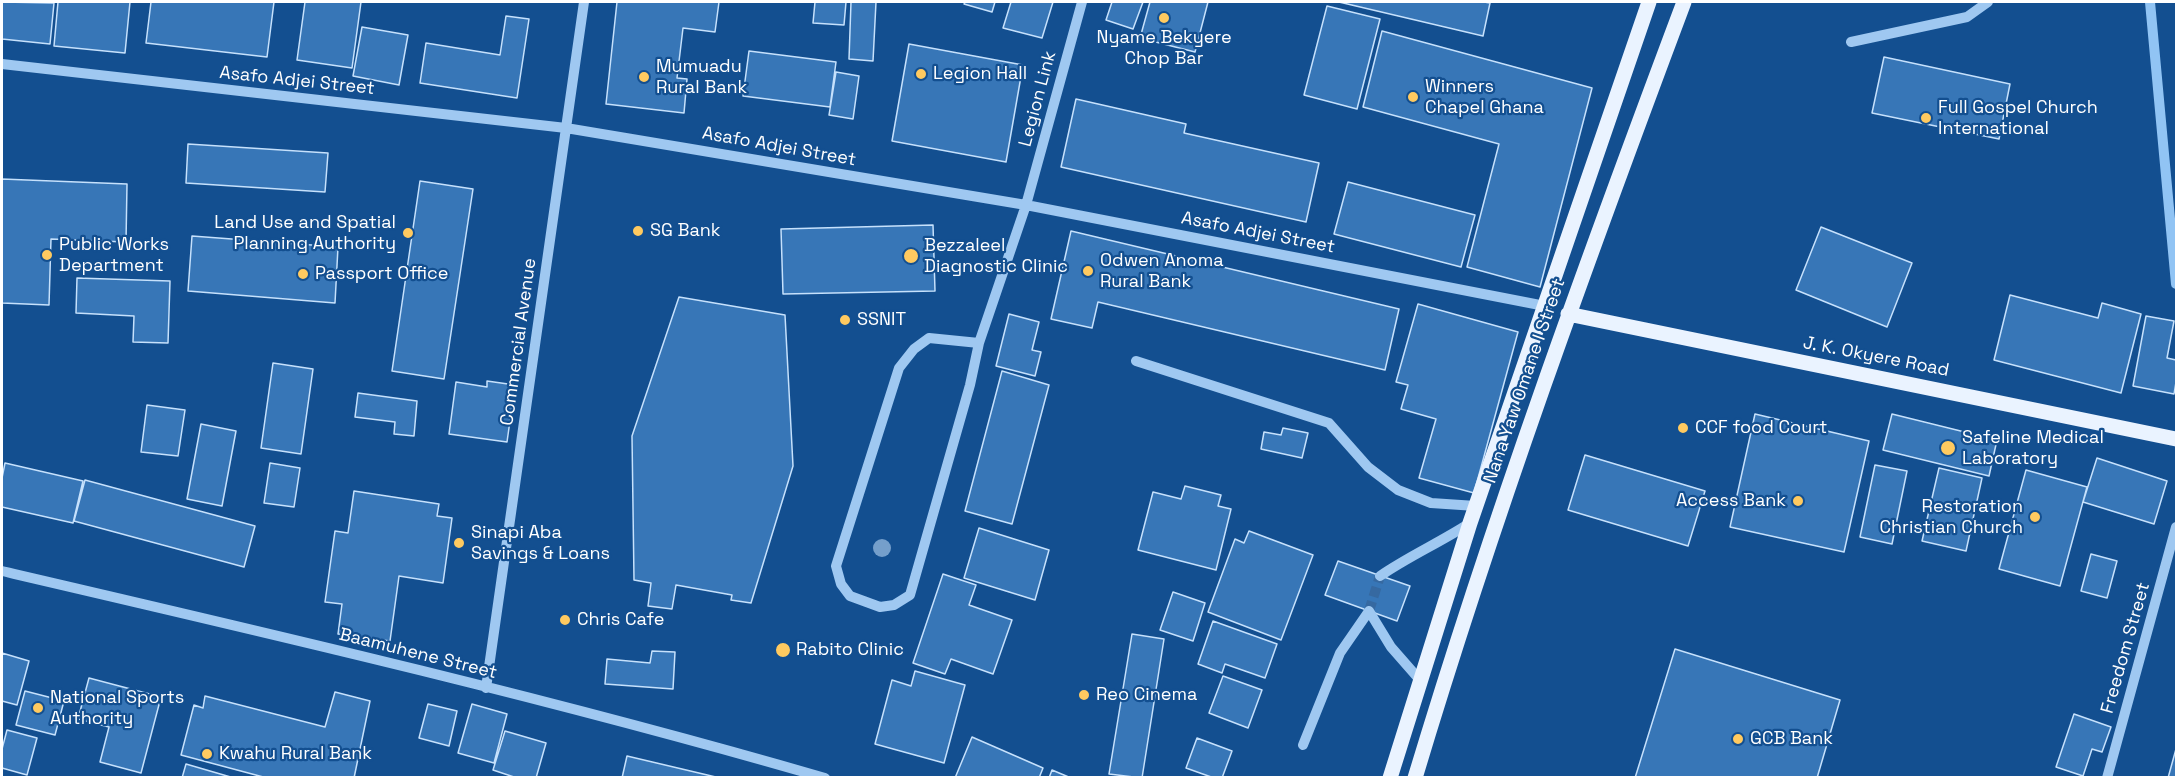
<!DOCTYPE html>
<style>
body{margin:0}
#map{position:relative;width:2178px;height:779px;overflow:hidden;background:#134f90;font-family:"Space Grotesk",sans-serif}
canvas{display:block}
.frame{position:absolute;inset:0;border:3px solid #fff;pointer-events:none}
</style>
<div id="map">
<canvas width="2178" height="779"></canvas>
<div class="frame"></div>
</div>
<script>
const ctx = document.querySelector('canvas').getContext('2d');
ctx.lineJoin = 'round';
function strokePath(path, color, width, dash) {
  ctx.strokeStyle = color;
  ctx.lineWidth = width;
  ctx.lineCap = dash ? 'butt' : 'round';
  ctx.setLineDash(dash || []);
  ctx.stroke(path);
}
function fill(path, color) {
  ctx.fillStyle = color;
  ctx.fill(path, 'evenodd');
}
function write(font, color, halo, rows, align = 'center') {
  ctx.font = font + ' "Space Grotesk",sans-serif';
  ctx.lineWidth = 4.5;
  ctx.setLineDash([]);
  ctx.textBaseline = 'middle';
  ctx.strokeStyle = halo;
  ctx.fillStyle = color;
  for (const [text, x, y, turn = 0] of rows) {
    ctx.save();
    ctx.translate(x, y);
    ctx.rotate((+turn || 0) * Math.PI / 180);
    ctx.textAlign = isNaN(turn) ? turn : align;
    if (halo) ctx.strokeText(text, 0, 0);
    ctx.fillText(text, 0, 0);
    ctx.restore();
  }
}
strokePath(new Path2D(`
 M2150,2L2176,284`), '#91c4f4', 10);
const building = new Path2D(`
 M2,2L54,3L50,44L2,39Z
 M58,2H130L125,53L54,46Z
 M151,2H274L267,57L146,43Z
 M305,2H361L352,68L297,60Z
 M617,2H719L715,32L683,28L677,78L687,79L684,113L606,104Z
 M815,2H846L844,25L813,23Z
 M851,2H876L873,61L849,59Z
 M965,2H995L992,12L964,4Z
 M1011,2H1053L1042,38L1003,28Z
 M1112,2H1143L1133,29L1106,20Z
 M1150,2H1208L1195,52L1140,38Z
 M1339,2H1484L1490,3L1483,36Z
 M1327,6L1380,19L1357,109L1304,95Z
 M506,16L529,19L517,98L420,83L426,43L500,55Z
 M362,27L408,35L399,85L353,76Z
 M1382,31L1592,88L1540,287L1467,267L1499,144L1363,107Z
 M909,44L1023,65L1006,162L892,141Z
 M749,51L836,62L830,107L743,96Z
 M1884,57L2010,84L1999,139L1872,113Z
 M836,72L859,76L853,119L829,115Z
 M1076,99L1186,124L1184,133L1319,163L1306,222L1061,167Z
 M188,144L328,153L325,192L186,183Z
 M2,179L127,184L126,242L51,239L49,305L2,303Z
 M420,181L473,189L444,379L392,371Z
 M1348,182L1475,215L1461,267L1334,234Z
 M933,225L935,291L783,294L781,229Z
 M1821,227L1912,263L1887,327L1796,290Z
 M1071,231L1399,309L1385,370L1098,302L1092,328L1051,319Z
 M192,236L338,247L335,303L188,291Z
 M77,278L170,281L168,343L133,342L134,316L76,313Z
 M2010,295L2098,318L2102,303L2141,314L2121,393L1994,360Z
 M679,297L785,315L793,466L751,603L731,600L732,595L676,585L672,609L648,606L651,583L634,580L632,436Z
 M1418,304L1518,332L1474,493L1419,478L1436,419L1401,409L1408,385L1396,382Z
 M1009,314L1039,322L1032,350L1041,352L1035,376L996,366Z
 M2146,316L2174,321L2167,358L2176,360V382L2174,394L2133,386Z
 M273,363L313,369L301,454L261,448Z
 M1002,371L1049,385L1012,524L965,511Z
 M487,381L515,385L507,442L449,434L456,382L487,387Z
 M358,393L417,401L414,436L394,434L395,422L355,417Z
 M147,405L185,410L178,456L141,452Z
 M1755,414L1869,441L1844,552L1730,527Z
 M1892,414L1997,440L1989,476L1883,450Z
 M201,424L236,431L222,506L187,499Z
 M1283,428L1308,433L1302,458L1261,449L1264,432L1281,435Z
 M1585,455L1705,491L1688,546L1568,510Z
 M2097,458L2167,481L2154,524L2083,502Z
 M5,463L83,481L73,523L2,507V478Z
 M270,463L300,468L294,507L264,503Z
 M1875,465L1907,471L1892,544L1860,537Z
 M1939,468L1982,478L1966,551L1922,541Z
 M2026,470L2087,487L2060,586L1999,569Z
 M85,480L255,526L244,567L74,521Z
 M1185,486L1221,495L1218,506L1231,509L1216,570L1138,550L1153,492L1181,499Z
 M354,491L439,504L437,516L452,518L443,583L399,576L390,641L338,634L342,604L325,602L335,531L348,533Z
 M979,528L1049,550L1035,600L964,578Z
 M1249,531L1313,555L1281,640L1208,612L1235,539L1244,543Z
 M2091,554L2117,561L2107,598L2081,591Z
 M1338,561L1410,586L1397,621L1325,595Z
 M943,574L976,585L969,605L1012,620L993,674L951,659L945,674L913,663Z
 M1173,592L1205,603L1193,641L1160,630Z
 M1213,621L1277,644L1265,678L1225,664L1222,673L1198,664Z
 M1132,634L1164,639L1142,778L1109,774Z
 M1675,649L1840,700L1817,778H1635Z
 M652,651L675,652L673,689L605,684L607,659L650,663Z
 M2,653L29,661L17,705L2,701Z
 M915,671L965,685L944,763L875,744L892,680L911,686Z
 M1223,676L1262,690L1248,728L1209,713Z
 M89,678L161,697L141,773L100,762L109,727L78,719Z
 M25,691L64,701L55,735L16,725Z
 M335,692L370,701L354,778H267L181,755L194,705L203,708L205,696L325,727Z
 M428,704L457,711L449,746L419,738Z
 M472,704L507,714L494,763L458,753Z
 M2074,714L2111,727L2102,752L2092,749L2083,776L2056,767Z
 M7,730L37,738L27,775L2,768V749Z
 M505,731L546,743L536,778H517L493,770Z
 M972,737L1043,768L1039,778H955Z
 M1197,738L1232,751L1222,778H1214L1186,768Z
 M2176,749V778H2168Z
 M627,756L720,778H622Z
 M186,764L234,778H182Z
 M1052,770L1071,778H1049Z`);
fill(building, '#3776b7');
strokePath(building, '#c6e1fc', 1.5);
strokePath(new Path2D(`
 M1369,611L1380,576`), '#3669a1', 10, [10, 5]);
strokePath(new Path2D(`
 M1851,42L1967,17L1988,2
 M2,64L566,128L1026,205L1545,306
 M979,343L929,338L914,349L899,368L836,566L841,584L850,596L880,607L894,605L910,595L970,385L979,343L1026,205L1082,2
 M1136,361L1329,423L1368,467L1398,490L1431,503L1476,506
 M2,571C277,635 553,699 825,778
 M1380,576C1409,556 1441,542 1470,523
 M486,688L584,2
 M1303,745L1340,653L1369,611L1391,647L1419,679
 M2107,778L2176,527`), '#9fc8f1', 10);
strokePath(new Path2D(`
 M1568,314L2176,439
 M1390,778L1470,523L1649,2
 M1415,778C1494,515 1588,258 1684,2`), '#eaf3ff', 15);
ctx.fillStyle = '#759fcb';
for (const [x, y] of [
 [882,548]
]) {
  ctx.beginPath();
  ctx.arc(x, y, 9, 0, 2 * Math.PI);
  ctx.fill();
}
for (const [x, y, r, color] of [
 [1164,18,6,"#ffca60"],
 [921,74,6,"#ffca60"],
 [644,77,6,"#ffca60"],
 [1413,97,6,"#ffca60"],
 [1926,118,6,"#ffca60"],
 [638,231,6,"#ffca60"],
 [408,233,6,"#ffca60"],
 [47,255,6,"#ffca60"],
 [911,256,8,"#ffca60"],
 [1088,271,6,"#ffca60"],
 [303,274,6,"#ffca60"],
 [845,320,6,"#ffca60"],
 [1683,428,6,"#ffca60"],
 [1948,448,8,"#ffca60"],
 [1798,501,6,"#ffca60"],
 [2035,517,6,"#ffca60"],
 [459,543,6,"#ffca60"],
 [565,620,6,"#ffca60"],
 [783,650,8,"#ffca60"],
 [1084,695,6,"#ffca60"],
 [38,708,6,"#ffca60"],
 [1738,739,6,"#ffca60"],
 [207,754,6,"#ffca60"]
]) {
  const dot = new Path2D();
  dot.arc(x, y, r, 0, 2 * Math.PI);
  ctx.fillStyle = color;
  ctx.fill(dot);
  strokePath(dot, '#134f90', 2);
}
write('18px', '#fff', '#134f90', [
 ["Nyame Bekyere",1164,38,"center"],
 ["Chop Bar",1164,59,"center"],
 ["Mumuadu",656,67],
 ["Rural Bank",656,88],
 ["Legion Hall",933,74],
 ["Winners",1425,87],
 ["Chapel Ghana",1425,108],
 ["Full Gospel Church",1938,108],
 ["International",1938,129],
 ["Land Use and Spatial",396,223,"right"],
 ["Planning Authority",396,244,"right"],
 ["SG Bank",650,231],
 ["Public Works",59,245],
 ["Department",59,266],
 ["Bezzaleel",924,246],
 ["Diagnostic Clinic",924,267],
 ["Odwen Anoma",1100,261],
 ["Rural Bank",1100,282],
 ["Passport Office",315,274],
 ["SSNIT",857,320],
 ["CCF food Court",1695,428],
 ["Safeline Medical",1962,438],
 ["Laboratory",1962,459],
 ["Access Bank",1786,501,"right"],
 ["Restoration",2023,507,"right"],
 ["Christian Church",2023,528,"right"],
 ["Sinapi Aba",471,533],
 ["Savings & Loans",471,554],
 ["Chris Cafe",577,620],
 ["Rabito Clinic",796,650],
 ["Reo Cinema",1096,695],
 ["National Sports",50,698],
 ["Authority",50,719],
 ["GCB Bank",1750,739],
 ["Kwahu Rural Bank",219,754]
], 'left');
write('18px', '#fff', '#134f90', [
 ["Asafo Adjei Street",297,81,6],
 ["Legion Link",1038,99,-75],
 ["Asafo Adjei Street",779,147,10],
 ["Asafo Adjei Street",1258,233,11],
 ["Commercial Avenue",519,342,-82],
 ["J. K. Okyere Road",1876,357,11],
 ["Nana Yaw Omane I Street",1525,381,-71],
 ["Freedom Street",2126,648,-74],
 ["Baamuhene Street",418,654,14]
]);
</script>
